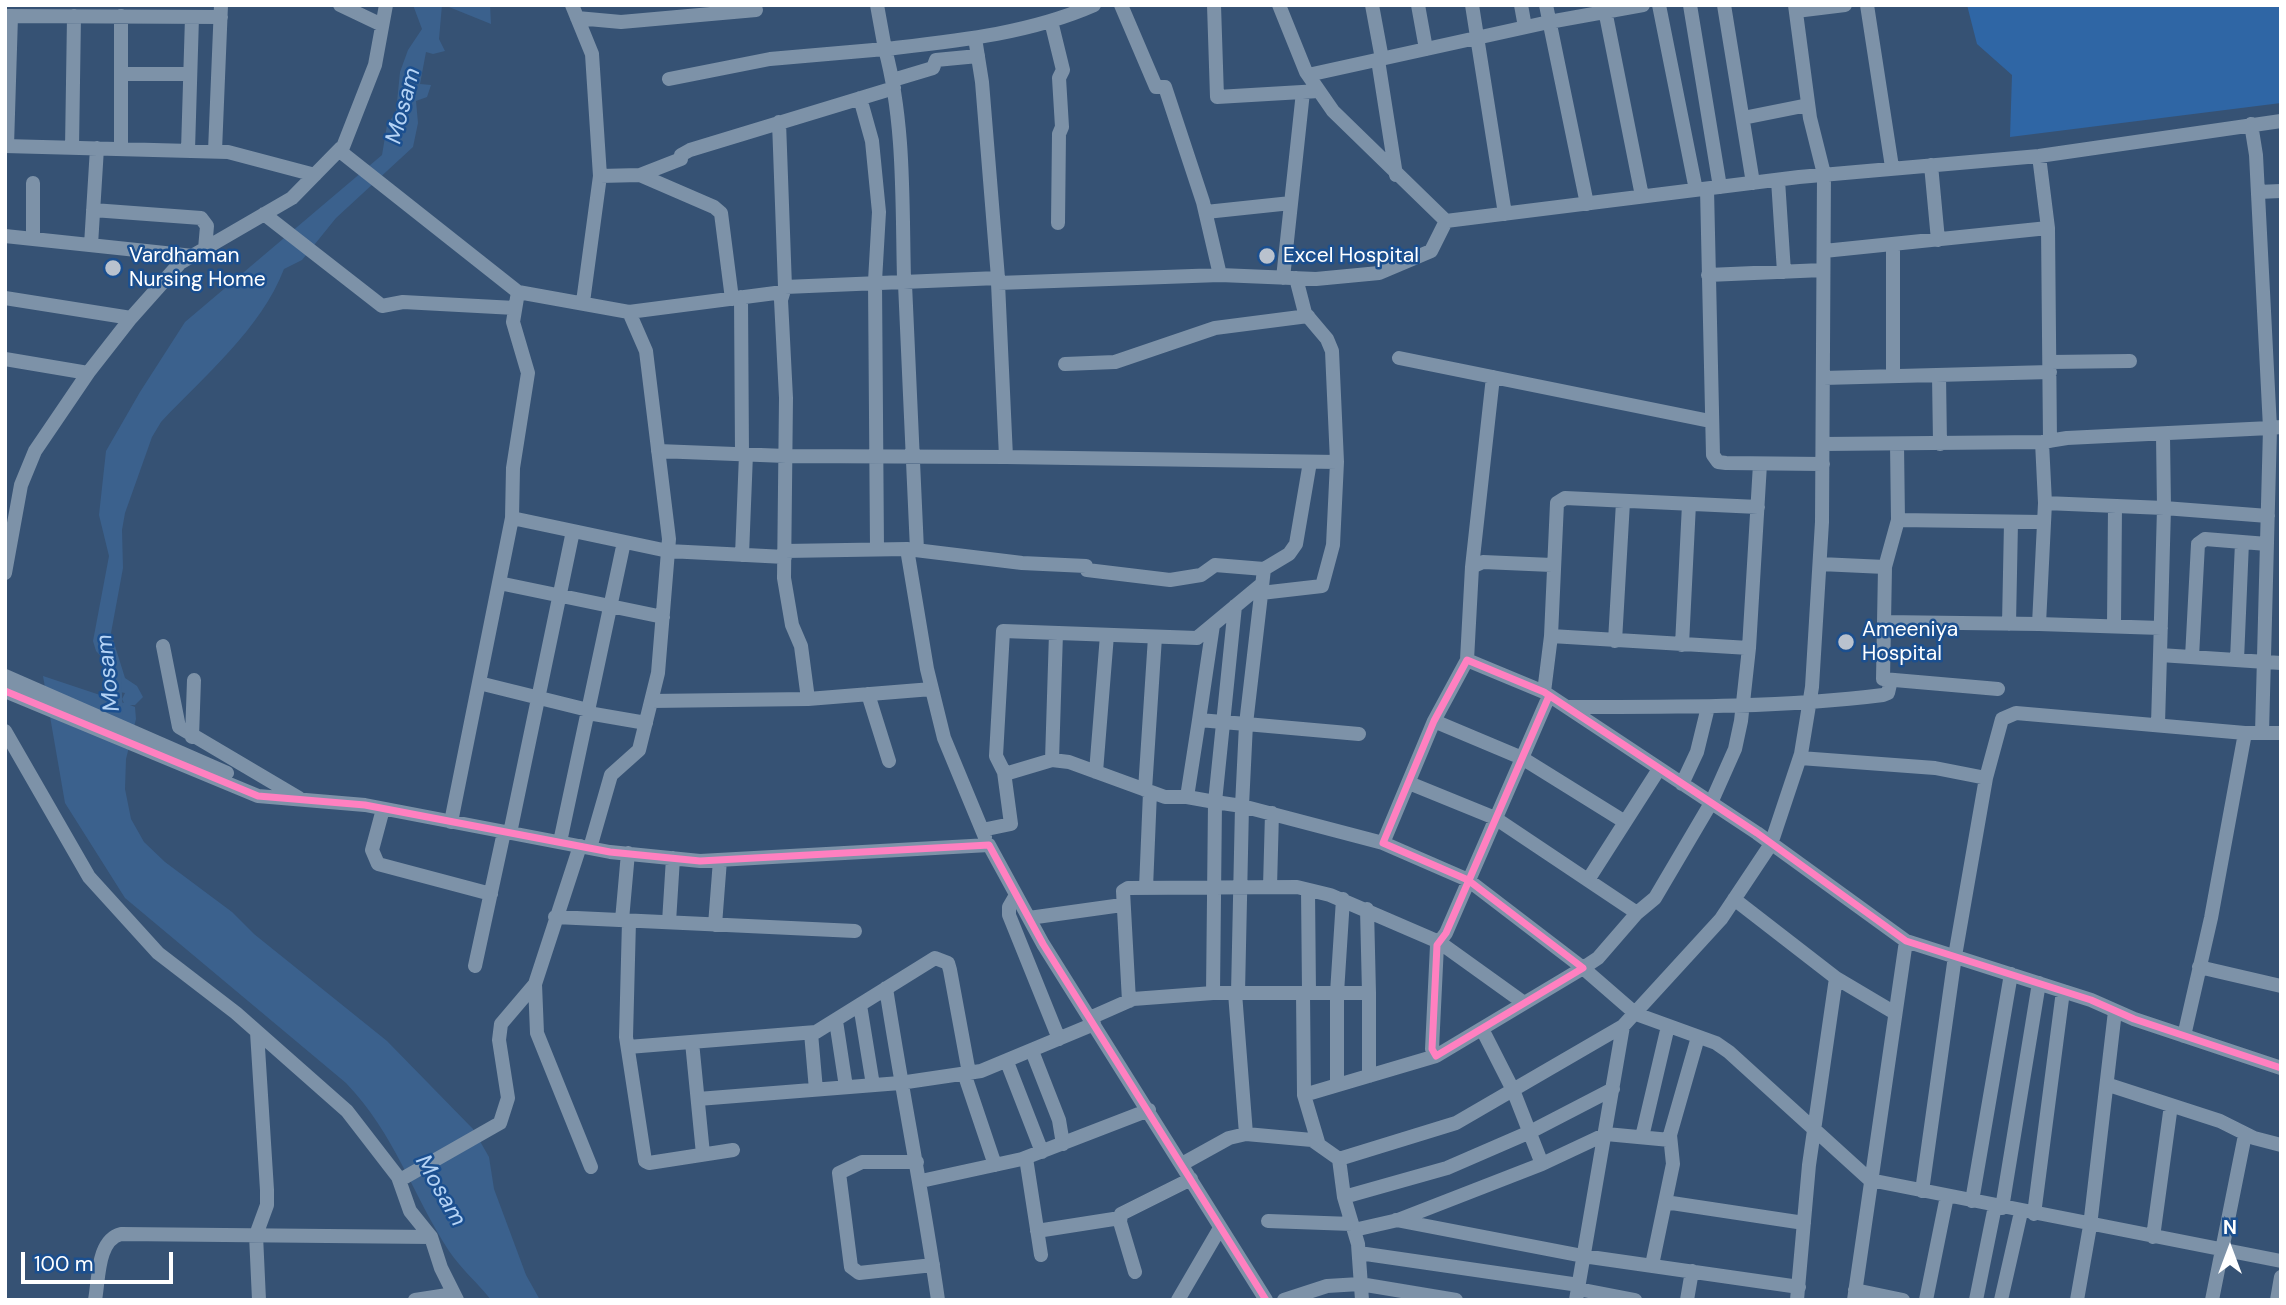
<!DOCTYPE html>
<style>
body{margin:0}
#map{position:relative;width:2286px;height:1305px;overflow:hidden;background:#365274;font-family:"DM Sans",sans-serif}
canvas{display:block}
.frame{position:absolute;inset:0;border:7px solid #fff;pointer-events:none}
.north{position:absolute;left:2195px;top:1214px;width:70px;height:70px;-webkit-text-stroke:5px #1b4f8f;paint-order:stroke;rotate:0deg;font-size:19px;font-weight:700;line-height:28px;text-align:center;color:#fff}
.north::after{content:'';display:block;margin:auto;width:24px;height:32px;background:#fff;clip-path:polygon(50% 0,100% 100%,50% 72%,0 100%)}
.scale{position:absolute;left:21px;top:1252px;width:152px;height:32px;box-sizing:border-box;border:4px solid #fff;border-top:0;padding-left:9px;font-size:21px;line-height:24px;white-space:nowrap;color:#fff;-webkit-text-stroke:5px #1b4f8f;paint-order:stroke}
</style>
<div id="map">
<canvas width="2286" height="1305"></canvas>
<div class="frame"></div>
<div class="north">N</div>
<div class="scale">100 m</div>
</div>
<script>
const ctx = document.querySelector('canvas').getContext('2d');
ctx.lineJoin = 'round';
function fill(path, color) {
  ctx.fillStyle = color;
  ctx.fill(path, 'evenodd');
}
function strokePath(path, color, width, dash) {
  ctx.strokeStyle = color;
  ctx.lineWidth = width;
  ctx.lineCap = dash ? 'butt' : 'round';
  ctx.setLineDash(dash || []);
  ctx.stroke(path);
}
function write(font, color, halo, rows, align = 'center') {
  ctx.font = font + ' "DM Sans",sans-serif';
  ctx.lineWidth = 5;
  ctx.setLineDash([]);
  ctx.textBaseline = 'middle';
  ctx.strokeStyle = halo;
  ctx.fillStyle = color;
  for (const [text, x, y, turn = 0] of rows) {
    ctx.save();
    ctx.translate(x, y);
    ctx.rotate((+turn || 0) * Math.PI / 180);
    ctx.textAlign = isNaN(turn) ? turn : align;
    if (halo) ctx.strokeText(text, 0, 0);
    ctx.fillText(text, 0, 0);
    ctx.restore();
  }
}
fill(new Path2D(`
 M1967,5H2281V103L2010,137L2012,75L1977,44Z`), '#2f66a5');
fill(new Path2D(`
 M413,5H442L439,39L445,51L433,54L426,52L420,84L431,85L427,97L416,101L418,123L413,147L336,218L302,260L284,269C261,329 204,376 161,422L152,437L125,513L122,530L123,568L111,633L125,678L137,686L143,697L135,705H130L135,707L136,719L126,759L125,789L131,819L144,842L165,862L232,912L254,934L387,1041L473,1129L489,1157L494,1189L526,1275L540,1300H491C478,1283 461,1269 449,1251C412,1194 395,1134 346,1083L125,898L65,803L43,676L124,703L122,699L125,693L110,690L103,678L109,664L96,651L93,641L109,556L99,515L106,451L140,392L185,322L382,155L387,125L396,112L400,72L408,50L422,29Z
 M444,5H490L491,24Z`), '#3b618d');
strokePath(new Path2D(`
 M112,668L114,723`), '#3b618d', 18);
strokePath(new Path2D(`
 M340,5L382,25
 M386,5L375,65L341,152L518,292L629,312L646,351L669,539L658,673L639,750L611,775L590,848
 M572,5L592,54L600,176L583,302
 M877,5L885,49C955,41 1028,34 1094,5
 M1121,5L1156,87H1165L1203,202L1220,275
 M1214,5L1217,97L1319,91
 M1279,5L1306,72L1333,111L1446,221L1799,177L2039,156L2281,121
 M1372,5L1382,59
 M1418,5L1426,49
 M1472,5L1505,214
 M1521,5L1525,27
 M1546,5L1587,204
 M1604,5L1642,196
 M1659,5L1696,190
 M1690,5L1720,187
 M1724,5L1753,183
 M1867,5L1892,167
 M1796,11L1845,5
 M5,16L221,17
 M577,18L621,22L756,10
 M1051,21L1063,70L1059,78L1062,127L1059,134L1058,223
 M975,38L982,82L998,278
 M1378,60L1396,175
 M121,74H190
 M1308,75L1549,22L1643,5
 M669,79L770,59L885,49C905,123 902,203 904,279
 M893,80L933,68L936,60L978,56
 M860,98L872,141L879,212L875,281L877,549
 M1743,118L1808,105
 M2251,124L2256,155L2270,428L2281,427
 M5,146L228,152L315,175
 M7,146L11,16
 M72,148L74,16
 M121,149V16
 M188,150L192,17
 M215,151L221,5
 M2039,156L2048,228L2050,441
 M1931,165L1938,240
 M640,175L714,207L721,213L732,299
 M600,176L640,175L681,159V155L690,150L894,88
 M1778,180L1784,272
 M1707,189L1713,455L1718,462L1726,463L1823,464
 M2258,192L2281,191
 M93,210L201,218L207,226L205,249
 M1206,212L1291,203
 M264,214L382,306L403,302L515,308
 M5,236L193,256
 M33,239V183
 M91,245L97,148
 M1824,251L2048,228
 M1708,275L1823,270
 M1283,278L1303,92
 M1296,278L1305,313L1327,339L1332,351L1337,462
 M905,284L917,550
 M785,287L998,278V283L1220,275L1316,279L1379,273L1431,251L1446,221
 M518,292L513,322L528,373L513,468L512,518L668,551L785,557
 M741,297L742,454
 M5,298L131,318
 M629,312L783,292
 M1399,358L1710,421
 M5,359L88,373
 M2050,362L2130,361
 M1065,364L1115,362L1215,328L1308,316
 M1939,375L1940,444
 M1893,376V244
 M1823,378L2050,372
 M2163,436L2164,508L2160,655L2281,663
 M1823,444L2042,442L2067,438L2270,428L2262,733H2281
 M658,451L786,456L1006,457L998,283
 M1006,457L1337,462L1333,545L1322,586L1261,593
 M2045,503L2164,508L2268,516
 M1898,520L2043,522
 M907,549L1022,563L1086,566L1087,570L1170,580L1201,575L1215,565L1264,569L1246,724L1359,734
 M785,551L907,549L927,669L944,738L985,837
 M742,555L746,454
 M1820,564L1885,567L1883,679L1998,689
 M1472,567L1493,377
 M1885,567L1898,520L1897,444
 M1264,569L1289,554L1296,544L1310,462
 M5,573L21,485L35,451L88,373L131,318L180,263L292,198L341,148
 M499,583L663,617
 M1235,606L1215,802L1242,806L1238,993
 M1884,622L2039,624L2045,503L2042,442
 M2009,624L2011,522
 M2039,624L2161,628
 M2114,626L2115,506
 M1551,636L1749,648
 M1615,641L1623,502
 M1682,645L1689,504
 M163,646L179,727L299,798
 M2192,657L2198,544L2205,539L2267,544
 M1467,660L1472,567L1483,562L1552,565
 M2237,660L2242,542
 M5,676L227,773
 M479,683L588,710V713L646,723
 M5,691L258,796L365,805L610,852L700,861L989,845L1043,944L1266,1300
 M1544,692L1551,636L1557,503L1565,498L1758,507
 M868,694L889,761
 M1549,696L1446,933L1437,945L1432,1049L1436,1056L1583,968L1468,880L1383,843L1434,721L1467,660L1544,692L1757,833L1906,941L2091,1000L2134,1019L2281,1068
 M808,699L932,689
 M651,701L808,699L801,646L792,625L784,578L786,398L781,300L785,287L779,122
 M1567,707C1673,707 1777,708 1883,695L1888,693L1891,680
 M1199,720L1213,625
 M1434,721L1522,758L1625,822
 M2158,724L2160,655
 M5,731L89,877L158,953L236,1013L347,1111L398,1177L410,1211L431,1237L441,1268L457,1300
 M192,737L194,680
 M1800,758L1935,768L1986,778L1955,956L1922,1191
 M1052,760L1056,633
 M1096,772L1107,635
 M1005,774L1052,760L1069,762L1165,797H1187
 M1986,778L2002,719L2016,713L2245,733
 M1409,783L1495,818L1637,913L1598,958L1583,968L1636,1014L1716,1043L1729,1052L1870,1180L2281,1261
 M1682,784L1697,752L1708,707
 M1145,790L1155,637
 M383,809L372,850L378,864L491,894
 M451,822L512,518
 M982,830L1011,824L1004,772L996,756L1003,631L1197,638L1262,584
 M510,833L573,531
 M560,842L624,542
 M1588,880L1659,769
 M1270,887L1272,813
 M1146,888L1150,792
 M1308,890L1309,993
 M1016,895L1009,907V915L1059,1039
 M1734,899L1836,978L1895,1013
 M1367,909L1369,993H1213L1215,802L1187,797L1199,720L1246,724L1242,806L1383,843
 M1637,913L1655,898L1711,803L1735,749L1741,721L1749,648L1760,464
 M555,917L855,931
 M1029,918L1122,905
 M622,920L628,853
 M629,921L626,1037L645,1161L649,1163L733,1150
 M669,922L673,858
 M715,925L720,860
 M475,966L504,832
 M2199,967L2281,986
 M535,984L537,1033L591,1167
 M886,988C902,1092 923,1195 938,1300
 M1235,993L1246,1134
 M1303,993L1304,1095
 M1369,993V1076
 M1129,1001L1123,891L1128,888L1297,887L1330,895L1439,942L1524,1003
 M860,1005L873,1085
 M1090,1018L1133,999L1213,993
 M836,1021L846,1087
 M1482,1029L1513,1090L1542,1164
 M257,1032L267,1190V1205L256,1235L259,1300
 M811,1033L816,1090
 M2184,1036L2211,918L2245,733H2262
 M692,1042L703,1154
 M628,1047L816,1032L935,958L948,963L950,970L969,1073
 M1032,1051L1059,1120L1063,1144
 M1007,1062L1042,1152
 M964,1073L995,1165
 M1337,1085V993L1343,899
 M2109,1085L2220,1121L2254,1138L2281,1145
 M698,1099L900,1083L981,1071L1094,1024
 M1642,1137L1668,1026
 M1318,1142L1304,1095L1436,1056
 M1026,1158L1041,1255
 M1339,1159L1344,1197L1358,1244L1362,1300
 M917,1162H862L839,1173L851,1267L859,1273L933,1265
 M1182,1164L1229,1138L1246,1134L1312,1140L1339,1159L1456,1123L1623,1026L1721,919L1771,844L1801,754L1812,687L1822,522L1824,174L1810,118L1795,5
 M400,1180L500,1123L508,1098L499,1040L501,1024L535,984L580,846
 M921,1181L1022,1159L1149,1110
 M1344,1197L1447,1168L1530,1132L1613,1089
 M1972,1201L2011,974
 M1665,1202L1804,1223
 M2002,1208L2039,983
 M2034,1214L2063,991
 M1396,1220L1583,1256L1799,1287
 M1268,1221L1352,1224
 M1354,1230L1398,1220L1542,1164L1606,1134L1670,1140
 M1037,1231L1120,1218
 M2153,1237L2171,1105
 M1359,1253L1579,1285
 M1652,1265L1673,1164L1670,1135L1698,1037
 M1135,1272L1120,1222L1121,1214L1191,1179
 M1578,1289L1635,1300
 M1855,1290L1903,1300
 M95,1300C99,1279 97,1240 121,1234L431,1237
 M415,1300L454,1294
 M1178,1300L1220,1228
 M1284,1300L1327,1286L1360,1284L1456,1300
 M1576,1300L1623,1026
 M1687,1300L1692,1271
 M1797,1300L1809,1165L1836,978
 M1854,1300L1906,941
 M1926,1300L1947,1196
 M1976,1300L1995,1206
 M2001,1300L2021,1212
 M2077,1300L2090,1226L2115,1011
 M2212,1300L2245,1135
 M2277,1300L2281,1277`), '#7d92a8', 14);
strokePath(new Path2D(`
 M5,691L258,796L365,805L610,852L700,861L989,845L1043,944L1266,1300
 M1549,696L1446,933L1437,945L1432,1049L1436,1056L1583,968L1468,880L1383,843L1434,721L1467,660L1544,692L1757,833L1906,941L2091,1000L2134,1019L2281,1068`), '#ff80c0', 7);
for (const [x, y, r, color] of [
 [1267,256,9,"#b9c2ce"],
 [113,268,9,"#b9c2ce"],
 [1846,642,9,"#b9c2ce"]
]) {
  const dot = new Path2D();
  dot.arc(x, y, r, 0, 2 * Math.PI);
  ctx.fillStyle = color;
  ctx.fill(dot);
  strokePath(dot, '#1b4f8f', 2.5);
}
write('21px', '#fff', '#1b4f8f', [
 ["Vardhaman",129,256],
 ["Nursing Home",129,280],
 ["Excel Hospital",1283,256],
 ["Ameeniya",1862,630],
 ["Hospital",1862,654]
], 'left');
write('italic 23px', '#b5d3f5', '#1b4f8f', [
 ["Mosam",404,106,-75],
 ["Mosam",109,673,-96],
 ["Mosam",440,1191,60]
]);
</script>
